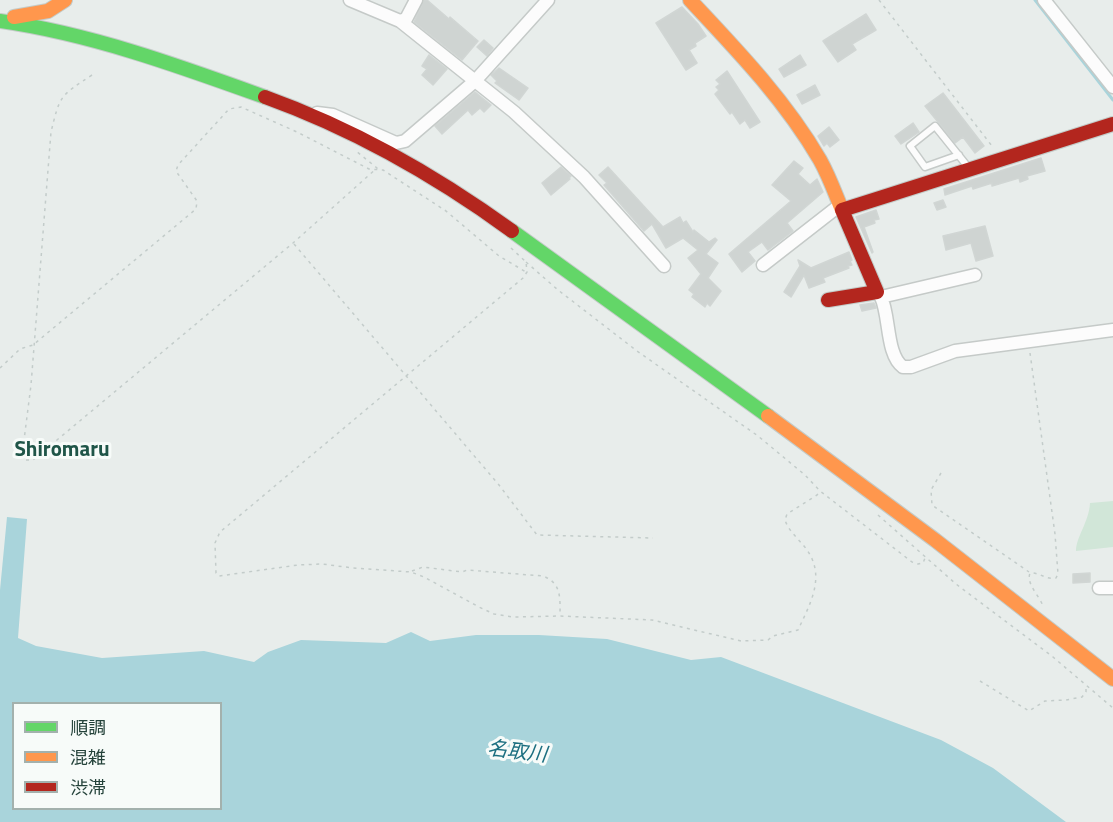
<!DOCTYPE html>
<meta charset="utf-8">
<style>
body{margin:0}
#map{position:relative;width:1113px;height:822px;overflow:hidden;background:#e8edeb;font-family:"Titillium Web","Noto Sans JP",sans-serif}
canvas{display:block}
.legend{position:absolute;left:12px;top:702px;width:210px;height:108px;box-sizing:border-box;background:#f7fbf9;border:2px solid #a3b1ad;margin:0;padding:8px 10px;list-style:none;font-size:18px;color:#24423a}
.legend li{display:flex;align-items:center;gap:12px;height:30px}
.legend b{width:30px;border:2px solid #a3b1ad}
</style>
<div id="map">
<canvas width="1113" height="822"></canvas>
<ul class="legend">
<li><b style="height:8px;background:#63d668"></b>順調</li>
<li><b style="height:8px;background:#ff974d"></b>混雑</li>
<li><b style="height:8px;background:#b3261e"></b>渋滞</li>
</ul>
</div>
<script>
const ctx = document.querySelector('canvas').getContext('2d');
ctx.lineJoin = 'round';
function fill(path, color) {
  ctx.fillStyle = color;
  ctx.fill(path, 'evenodd');
}
function strokePath(path, color, width, dash) {
  ctx.strokeStyle = color;
  ctx.lineWidth = width;
  ctx.lineCap = dash ? 'butt' : 'round';
  ctx.setLineDash(dash || []);
  ctx.stroke(path);
}
function write(font, color, halo, rows, align = 'center') {
  ctx.font = font + ' "Titillium Web","Noto Sans JP",sans-serif';
  ctx.lineWidth = 6;
  ctx.setLineDash([]);
  ctx.textBaseline = 'middle';
  ctx.strokeStyle = halo;
  ctx.fillStyle = color;
  for (const [text, x, y, turn = 0] of rows) {
    ctx.save();
    ctx.translate(x, y);
    ctx.rotate((+turn || 0) * Math.PI / 180);
    ctx.textAlign = isNaN(turn) ? turn : align;
    if (halo) ctx.strokeText(text, 0, 0);
    ctx.fillText(text, 0, 0);
    ctx.restore();
  }
}
fill(new Path2D(`
 M1113,501V547L1076,551C1076,537 1089,522 1090,503Z`), '#d1e6d8');
fill(new Path2D(`
 M7,517L27,519L18,638L36,646L102,658L204,651L254,662L268,652L301,640L386,643L411,632L430,641L476,635H539L607,639L691,660L721,657L941,740L993,768L1066,822H0V590ZM14,704H220V808H14Z`), '#a9d4db');
strokePath(new Path2D(`
 M1035,0L1113,100`), '#a9d4db', 3);
const building = new Path2D(`
 M424,0H427L449,19L450,17L478,41L462,60L414,22Z
 M682,7L698,24L706,36L695,43L696,46L689,50L697,63L686,70L656,23Z
 M866,14L876,30L852,44L856,50L838,62L823,41Z
 M484,40L493,48L487,56L477,47Z
 M429,55L447,69L433,85L422,75L427,69L422,66Z
 M800,55L806,65L784,77L779,69Z
 M499,68L528,88L519,100L495,83L497,81L491,75Z
 M727,71L760,122L750,128L745,120L740,124L732,112L730,114L715,94L719,90L716,87L720,84L716,80Z
 M815,85L820,95L802,104L797,95Z
 M475,92L491,105L484,112L480,108L472,115L468,110L442,134L435,126Z
 M943,93L984,146L975,153L963,137L955,143L925,106Z
 M913,123L919,132L901,144L895,136Z
 M829,127L839,140L830,147L827,143L824,146L818,136Z
 M1041,158L1045,171L1027,176L1028,179L1020,182L1019,178L992,186V183L973,189L972,186L945,195L944,189Z
 M794,161L803,168L798,174L810,185L817,179L823,192L787,223L793,231L768,250L762,242L748,252L755,261L742,272L729,254L791,201L772,185Z
 M561,167L571,176L569,178L570,179L551,195L542,183Z
 M608,167L663,227L680,217L683,223L686,221L693,232L694,230L709,242L715,238L717,240L706,254L718,263L708,278L721,291L710,306L707,303L705,307L692,297L694,294L689,290L701,274L688,258L698,250L683,238L666,248L652,224L644,231L604,185L607,183L599,175Z
 M943,200L946,207L937,210L934,203Z
 M876,210L879,219L874,220L875,223L864,227L873,252L872,253L856,217Z
 M985,226L993,256L976,261L971,243L946,250L943,236Z
 M849,252L852,260L850,261L852,265L848,266L849,268L823,278L825,282L809,288L804,275L791,297L784,292L800,266L798,260L811,268Z
 M874,303L876,308L862,311L860,305Z
 M1090,573V582L1073,583V574Z`);
fill(building, '#cfd4d2');
strokePath(building, '#d1d6d4', 1.5);
const lane = new Path2D(`
 M959,155L925,167L910,146L935,126L968,167`);
const street = new Path2D(`
 M350,0L400,21L406,19L416,0
 M1044,0L1113,87
 M400,21L514,112L584,177L664,266
 M317,113L333,115L396,143L405,141L475,81L548,0
 M763,265L840,205
 M877,293L881,297L975,275
 M881,297C890,316 886,355 903,367H911L955,351L1113,330
 M1099,588H1113`);
const fast = new Path2D(`
 M0,21C91,34 179,66 265,97
 M512,231L768,416`);
const slow = new Path2D(`
 M690,0C737,50 785,100 820,160C829,176 835,193 842,210
 M14,17L48,11L65,0
 M768,416L935,540L1113,679`);
const jam = new Path2D(`
 M265,97C354,129 435,175 512,231
 M828,300L877,292L842,210L1113,124`);
strokePath(lane, '#c5cac8', 9);
strokePath(street, '#c5cac8', 15);
strokePath(fast, '#c3cbc8', 16);
strokePath(slow, '#c3cbc8', 16);
strokePath(jam, '#c3cbc8', 16);
strokePath(new Path2D(`
 M879,0L992,146
 M92,75C60,96 60,95 51,132L31,385L22,456L25,460H33L293,243L377,168L356,151
 M294,244L499,485L537,535L653,538
 M511,248L526,262L527,272L523,278L220,532L215,543L216,573L219,576L298,565L322,564L353,568L411,572L424,577L479,607L494,614L513,617L560,616L652,620L741,641L768,640L773,636L798,630C810,604 826,577 807,550C800,540 789,532 785,520L787,514L817,495L820,491
 M526,262L558,290L637,351L758,436L805,475L820,491L912,562L918,564L923,563L925,558
 M1030,353L1055,534L1058,574L1056,578C1046,580 1039,572 1030,573C1026,584 1039,595 1043,606
 M0,368L20,349L33,345L196,209L197,201L178,174L176,171L178,165L229,109L241,107L297,132L369,169L383,170L446,211L499,256L526,272
 M941,473L931,490L932,505L1029,572
 M878,515L956,584L1053,657L1113,708
 M412,571L423,567L462,572L467,570L543,576C562,583 560,599 560,616
 M980,681L1029,711L1045,701L1066,700L1082,697L1086,692V685`), '#c3ccca', 1.5, [3, 4.5]);
strokePath(lane, '#fcfcfc', 6);
strokePath(street, '#fcfcfc', 12);
strokePath(fast, '#63d668', 14);
strokePath(slow, '#ff974d', 14);
strokePath(jam, '#b3261e', 14);
write('italic 20px', '#1c6f80', '#f7fbf9', [
 ["名取川",517,753,7]
]);
write('bold 21px', '#1f5548', '#f7fbf9', [
 ["Shiromaru",62,451]
]);
</script>
